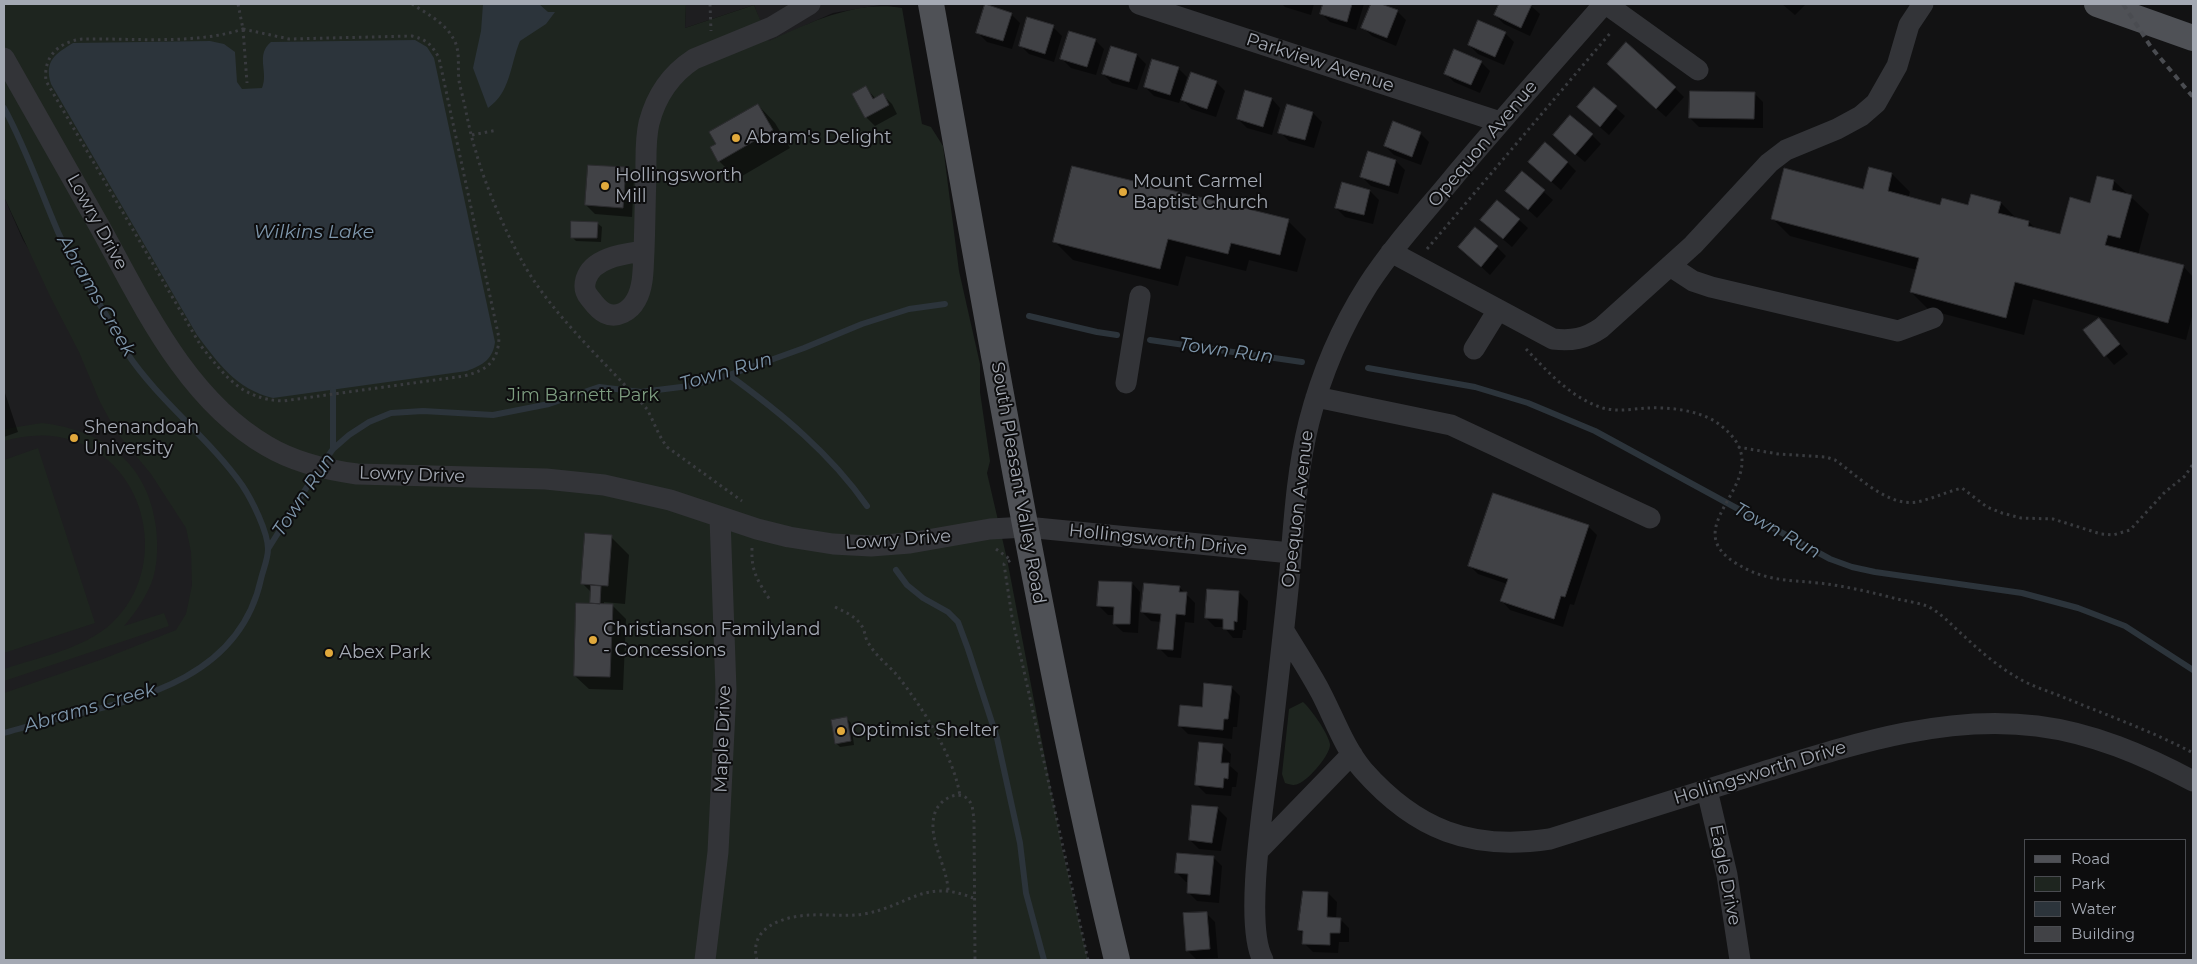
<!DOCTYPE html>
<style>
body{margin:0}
#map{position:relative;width:2197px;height:964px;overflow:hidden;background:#121213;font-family:Montserrat,sans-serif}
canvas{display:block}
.frame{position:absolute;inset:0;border:5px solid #a4a9b3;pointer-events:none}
.legend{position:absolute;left:2024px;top:839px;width:162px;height:115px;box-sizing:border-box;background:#0d0d0e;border:1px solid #494b50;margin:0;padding:6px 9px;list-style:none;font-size:15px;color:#a4a9b3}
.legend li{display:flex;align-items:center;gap:10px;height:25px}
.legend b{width:25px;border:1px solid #494b50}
</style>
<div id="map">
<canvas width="2197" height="964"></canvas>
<div class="frame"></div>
<ul class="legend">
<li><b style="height:6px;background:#4f5156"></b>Road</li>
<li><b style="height:14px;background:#1e251f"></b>Park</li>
<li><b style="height:14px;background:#2c343b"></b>Water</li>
<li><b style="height:14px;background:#414246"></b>Building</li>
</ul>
</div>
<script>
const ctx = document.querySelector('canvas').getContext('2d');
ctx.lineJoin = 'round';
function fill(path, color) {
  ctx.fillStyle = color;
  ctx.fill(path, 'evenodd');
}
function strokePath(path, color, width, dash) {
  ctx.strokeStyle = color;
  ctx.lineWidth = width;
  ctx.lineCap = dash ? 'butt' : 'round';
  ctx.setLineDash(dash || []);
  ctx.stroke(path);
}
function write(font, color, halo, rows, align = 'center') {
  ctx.font = font + ' Montserrat,sans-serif';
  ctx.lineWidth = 4;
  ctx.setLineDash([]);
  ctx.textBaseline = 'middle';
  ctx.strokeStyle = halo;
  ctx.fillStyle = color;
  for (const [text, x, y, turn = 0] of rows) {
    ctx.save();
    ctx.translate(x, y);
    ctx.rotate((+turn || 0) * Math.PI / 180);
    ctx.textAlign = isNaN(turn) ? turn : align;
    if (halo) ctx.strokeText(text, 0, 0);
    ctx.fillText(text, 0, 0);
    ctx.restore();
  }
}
fill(new Path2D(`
 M686,4H886L833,13L768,42L754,5L685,28Z
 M4,197L23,240L162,461L235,624L4,706Z`), '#1e1e20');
fill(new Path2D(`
 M4,4H686L685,28L754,5L769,41C809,23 856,0 902,8L922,124L931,127L943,146L959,271L980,364V392L990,461L987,473L1007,559L1062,847L1088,960H4V693L103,659L176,630L186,614L192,585L191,552L186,528L151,474L117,433L100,402L79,352L50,296L4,197Z
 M42,423C103,430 148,463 156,527C158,546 158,567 151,584C144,600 135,613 124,626L164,613L169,626L4,681V669C39,657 84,649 112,623C170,569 149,463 71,440C49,433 26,435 4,441V429Z
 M38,448L95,623L4,653V460Z
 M1303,702C1311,709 1328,733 1330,744C1331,754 1309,779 1300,783C1295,786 1291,785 1285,783L1282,774L1289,709Z`), '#1e251f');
fill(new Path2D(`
 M483,4H539L548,12H555L546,24L520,41C510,65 511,92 488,108L473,68L481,31Z
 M415,40L427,47L434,58L495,342C493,359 483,365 467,371L273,398C236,389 219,364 197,335L51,84C44,61 55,54 73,43L210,41L224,44L235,52L237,82L242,89L262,88C269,72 255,55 271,42Z`), '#2c343b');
fill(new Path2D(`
 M1282,4H1314L1311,15L1285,7Z
 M1324,4H1364L1356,30L1330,22L1321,13Z
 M1372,4H1378L1397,11L1406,20L1396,46L1372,36L1363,27Z
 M1501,4H1529L1540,14L1530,36L1504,24L1495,15Z
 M1782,4H1806L1795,15Z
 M1011,14L1020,23L1012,49L987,42L978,33Z
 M1053,27L1062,36L1054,62L1029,54L1020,45Z
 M1505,33L1514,42L1504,65L1478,54L1469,45Z
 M1095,40L1104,49L1096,75L1071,68L1062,59Z
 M1112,47L1137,55L1146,64L1137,90L1112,83L1103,74Z
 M1481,62L1490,71L1480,93L1454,82L1445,73Z
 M1178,68L1187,77L1184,88L1216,82L1225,91L1216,117L1191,109L1181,98L1179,103L1154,96L1145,87Z
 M1617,73L1675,88L1684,97L1666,117Z
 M866,88L876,99L883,95L892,104L897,114L875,126L866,117L854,95Z
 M1594,89L1625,116L1609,135L1587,116Z
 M1754,93L1763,102V128L1699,127L1690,118Z
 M1272,99L1280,108L1272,135L1247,128L1238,119Z
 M758,105L775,123L790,148L737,179L719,161Z
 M1287,106L1313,113L1322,122L1314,148L1289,141L1280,132Z
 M1420,133L1429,142L1421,165L1394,155L1385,146Z
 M1592,135L1601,144L1585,162L1563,144Z
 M1369,153L1396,161L1405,170L1398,194L1371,186L1362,177Z
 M1567,162L1576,171L1561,190L1539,171Z
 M625,168L634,177L632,217L595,214L586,205Z
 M1522,173L1553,200L1537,218L1507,191Z
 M1892,174L1910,192L1908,198L1941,207H1969L1972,195L2001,203L2017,219L2029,222L2036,229L2061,236L2114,181L2149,214L2138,255L2183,266L2193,277V313L2186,340L2033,299L2024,335L1929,310L1911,292L1917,270L1790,236L1772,218L1864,191Z
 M1370,191L1379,200L1373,224L1345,217L1336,208Z
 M1519,220L1528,228L1512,247L1491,229Z
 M1288,221L1306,239L1297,272L1249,260L1246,271L1186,256L1178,286L1073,260L1055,242Z
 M597,223L602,227L601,242L576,241L572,237Z
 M1460,247H1497L1506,256L1490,275Z
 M2099,319L2128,354L2114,365L2085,331Z
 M4,390L18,432L4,437Z
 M1588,526L1597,535L1574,605L1570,604L1563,627L1510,610L1502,601L1507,584L1478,574L1469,565Z
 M611,537L629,555L625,604L604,602V605H612L626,619L623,690L589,689L575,676L591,604L592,593L583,584Z
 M1132,583L1140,592L1138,633L1123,632L1114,624V615H1108L1099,606Z
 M1179,587L1195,603L1194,623L1185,622L1181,658L1168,657L1159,648L1161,622L1151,621L1142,612Z
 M1239,592L1248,601L1246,630H1243L1242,638H1233L1224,627H1215L1206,618Z
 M1231,687L1240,696L1237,727H1233L1232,739L1188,734L1179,725Z
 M847,719L851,723L854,745L840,747L836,743Z
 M1222,745L1231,754L1230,766L1238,773L1236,787H1232L1231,796L1206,794L1197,785Z
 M1194,806L1218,809L1227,818L1221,851L1199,849L1190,840Z
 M1213,857L1222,866L1219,903L1197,901L1188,892L1189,882H1186L1177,873Z
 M1328,893L1337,902L1336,919H1340L1349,928V942H1339L1338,953L1313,952L1304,943V935L1299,930Z
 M1206,913L1215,922L1218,958L1196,959L1187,950Z`), '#0007');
strokePath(new Path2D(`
 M4,108C26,148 40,190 58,232C71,261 90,287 106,315C114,327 119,341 127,353C159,401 209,438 242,485C252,500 268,532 268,549C268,559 263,570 261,579C235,698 98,704 4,733
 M1029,316L1097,332L1117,335
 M1150,340L1302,362
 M1368,368L1475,387L1528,403L1595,431L1830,559L1852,567L1875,572L2022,593L2078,608L2125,626L2193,670
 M729,375C781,413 830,453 867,506
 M333,449V390
 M323,463L333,449L349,435L369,422L391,413L423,411L493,415L549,404L599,387L641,392L689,386L729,375L804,348L862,324L909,309L945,304
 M268,549L317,471
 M896,570L907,585L923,598L948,612L958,622L968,649L997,738L1020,843L1026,893L1044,960`), '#2c343b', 6);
const building = new Path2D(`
 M985,4L1012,13L1003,41L976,33Z
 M1323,4H1352L1347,22L1320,14Z
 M1371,4H1381L1398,10L1387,38L1361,28Z
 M1499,4H1532L1521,28L1494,15Z
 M1027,17L1054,25L1045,54L1019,46Z
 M1478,20L1506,32L1495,57L1468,45Z
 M1069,31L1096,39L1087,67L1060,59Z
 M1626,42L1676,87L1656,109L1607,64Z
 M1111,46L1137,54L1129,82L1102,74Z
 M1454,49L1482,61L1471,85L1444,74Z
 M1152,59L1179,67L1170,95L1144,87Z
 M1191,72L1217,81L1207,109L1181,100Z
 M866,86L873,99L883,93L889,105L865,118L852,94Z
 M1594,87L1617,106L1600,127L1577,107Z
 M1245,90L1272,98L1263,127L1237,119Z
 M1690,91L1755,92L1754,119L1689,118Z
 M758,104L773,130L718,162L710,147L716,144L709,132Z
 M1287,104L1313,112L1305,140L1278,133Z
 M1570,115L1593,134L1575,155L1553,135Z
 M1393,121L1421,132L1412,157L1384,146Z
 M1545,142L1568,162L1551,182L1528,162Z
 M1368,151L1396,160L1389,186L1360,177Z
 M588,165L626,167L623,208L585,205Z
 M1072,166L1289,219L1280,255L1231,243L1228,254L1168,239L1160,269L1053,242Z
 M1869,167L1892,173L1888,191L1940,205L1942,198L1968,205L1971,194L2001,202L1998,213L2029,221L2028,226L2060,234L2070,197L2090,203L2097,176L2114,180L2112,190L2132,195L2120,238L2108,235L2105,245L2184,265L2168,323L2015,282L2006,318L1910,292L1919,258L1771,219L1784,168L1863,189Z
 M1522,171L1545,190L1528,210L1505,191Z
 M1342,182L1370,190L1364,215L1335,208Z
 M1497,200L1520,219L1503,239L1480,220Z
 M571,221L598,222L597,238H571Z
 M1475,227L1498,246L1481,267L1458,247Z
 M2099,318L2120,344L2104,357L2083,330Z
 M1493,493L1589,525L1565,597L1561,596L1554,619L1500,601L1508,579L1468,566Z
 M585,533L612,535L608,586L581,584Z
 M1099,581L1132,582L1130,624H1113L1114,607L1097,606Z
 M1144,583L1180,586L1179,592H1187L1185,615L1176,614L1173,650L1157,649L1161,614L1141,612Z
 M591,585L601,586L600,604L590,603Z
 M1207,589L1239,591L1237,622L1234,621V630L1223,629V619L1205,618Z
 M576,603L613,604L610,677L574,676Z
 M1204,683L1232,686L1228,719H1224L1223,730L1178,726L1180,705L1202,707Z
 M847,717L851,741L835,744L831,720Z
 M1199,742L1223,744L1221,763H1229L1228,779L1224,778L1223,788L1195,785Z
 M1192,805L1218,807L1212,843L1189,840Z
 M1177,853L1214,856L1210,895L1187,893L1188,874L1175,873Z
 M1303,891L1328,892L1327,917L1341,918L1340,933H1330V945L1302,944L1303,931L1298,930Z
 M1207,912L1210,949L1186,951L1183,913Z`);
fill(building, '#414246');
strokePath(building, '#2c2c2f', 1);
strokePath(new Path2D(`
 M238,4L243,29L247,83
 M412,4C426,13 445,23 453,38C462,52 456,70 460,86C466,108 469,131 476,152C485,185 505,231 522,261C550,313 607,364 647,409C654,422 658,435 667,447L742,501
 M710,4L711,31
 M243,29L289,39L412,36C426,39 432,45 439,58L499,338C498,362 487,370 464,376L283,401C241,399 226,377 201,346L46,81C43,56 59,42 82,39C132,38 196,45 243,29Z
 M472,135L497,130
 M1427,249L1612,31
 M1526,349C1548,372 1571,398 1603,408C1617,412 1633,409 1647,408C1669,407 1697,410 1716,422C1792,475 1671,521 1734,562C1763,581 1787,580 1819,583C1845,586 1871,592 1897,599C1907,601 1918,603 1927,606C1942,613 1953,627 1965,637C1981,652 1999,667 2018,678C2031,686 2048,691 2063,697C2106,715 2152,731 2193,753
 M1738,447L1778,454L1826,457L1835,460C1857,475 1887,507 1917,502C1932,499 1946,492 1962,488L1987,507L2002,513L2021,518L2053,519L2101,534L2113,535L2130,530L2165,492L2185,476L2193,464
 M752,548C751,572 758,581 770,600
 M996,549L1011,560L1004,564L1012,617L1088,960
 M835,607C847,613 858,617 864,630C865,635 866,640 869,644C876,656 888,665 897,675C922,707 954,756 960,796
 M948,890C947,864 925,836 936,810C943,796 965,787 972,806C973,810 973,814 974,818L975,960
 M757,960C748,927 784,916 811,915C829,914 846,917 864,914C909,906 924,878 973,898`), '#393b3f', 3, [2.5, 4]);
strokePath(new Path2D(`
 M1139,4L1500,122
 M1606,4L1698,70
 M4,58C36,115 69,172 101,229C144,307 187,400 267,446C294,462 327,470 357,474L546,479L604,485L670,500L757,529L789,537L833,544L871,546L910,543L990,529L1026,527L1291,553
 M644,251C625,254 593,257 586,279C584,286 584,291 589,297C593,302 598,310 605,313C617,319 630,311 636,300C644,286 643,267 644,251C645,226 645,201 646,176C646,158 645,140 649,123C656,96 671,74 694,59L772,27L810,4
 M1391,252L1553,339C1572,341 1585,339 1601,328L1693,245L1769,163L1786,150L1837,129L1861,116L1876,103L1897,66L1909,25L1923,4
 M1670,266L1693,281L1711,287L1898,331L1933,318
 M1474,349L1498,310
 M1126,383L1140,296
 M1316,397L1451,425L1650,518
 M1284,631C1296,651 1310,672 1321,693C1334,718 1345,749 1363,770C1416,830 1471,851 1550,839C1621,817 1692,794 1763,772C1851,745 1944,714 2037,726C2093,733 2144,755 2193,781
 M1707,790L1727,875L1740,960
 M1259,850L1352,754
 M705,960L718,852L726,690L720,518
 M1263,960C1243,923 1265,796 1270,750C1277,690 1284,630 1290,570C1294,520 1297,470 1309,422C1321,375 1342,326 1368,285C1394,245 1427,210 1457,173C1505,116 1555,60 1604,4`), '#333438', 21);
strokePath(new Path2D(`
 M931,4C989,323 1041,644 1117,960
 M2097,4L2193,38`), '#4f5156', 26);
strokePath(new Path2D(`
 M2123,4L2151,47L2193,97`), '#4a4c51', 4, [6, 5]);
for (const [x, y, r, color] of [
 [736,138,5,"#e1a93c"],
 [605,186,5,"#e1a93c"],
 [1123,192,5,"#e1a93c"],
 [74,438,5,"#e1a93c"],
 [593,640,5,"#e1a93c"],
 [329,653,5,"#e1a93c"],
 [841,731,5,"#e1a93c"]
]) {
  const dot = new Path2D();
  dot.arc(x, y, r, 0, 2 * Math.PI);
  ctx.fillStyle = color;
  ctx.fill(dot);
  strokePath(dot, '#0d0d0e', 2);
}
write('18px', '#a4a9b3', '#0d0d0e', [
 ["Parkview Avenue",1320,63,18],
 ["Opequon Avenue",1483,144,-50],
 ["Lowry Drive",97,222,61],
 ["Lowry Drive",412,475,2],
 ["South Pleasant Valley Road",1018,483,80],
 ["Opequon Avenue",1298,509,-83],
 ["Lowry Drive",898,540,-4],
 ["Hollingsworth Drive",1158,540,6],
 ["Maple Drive",723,739,-88],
 ["Hollingsworth Drive",1760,773,-17],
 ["Eagle Drive",1725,875,79]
]);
write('18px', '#a4a9b3', '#0d0d0e', [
 ["Abram's Delight",746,138],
 ["Hollingsworth",615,176],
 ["Mill",615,197],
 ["Mount Carmel",1133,182],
 ["Baptist Church",1133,203],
 ["Shenandoah",84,428],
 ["University",84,449],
 ["Christianson Familyland",603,630],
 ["- Concessions",603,651],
 ["Abex Park",339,653],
 ["Optimist Shelter",851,731]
], 'left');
write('18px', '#7d9c7f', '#0d0d0e', [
 ["Jim Barnett Park",583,396]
]);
write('italic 19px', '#7e96ab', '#0d0d0e', [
 ["Wilkins Lake",314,232],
 ["Abrams Creek",96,296,60],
 ["Town Run",1226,351,8],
 ["Town Run",726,372,-16],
 ["Town Run",304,495,-56],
 ["Town Run",1777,531,29],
 ["Abrams Creek",90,708,-16]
]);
</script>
